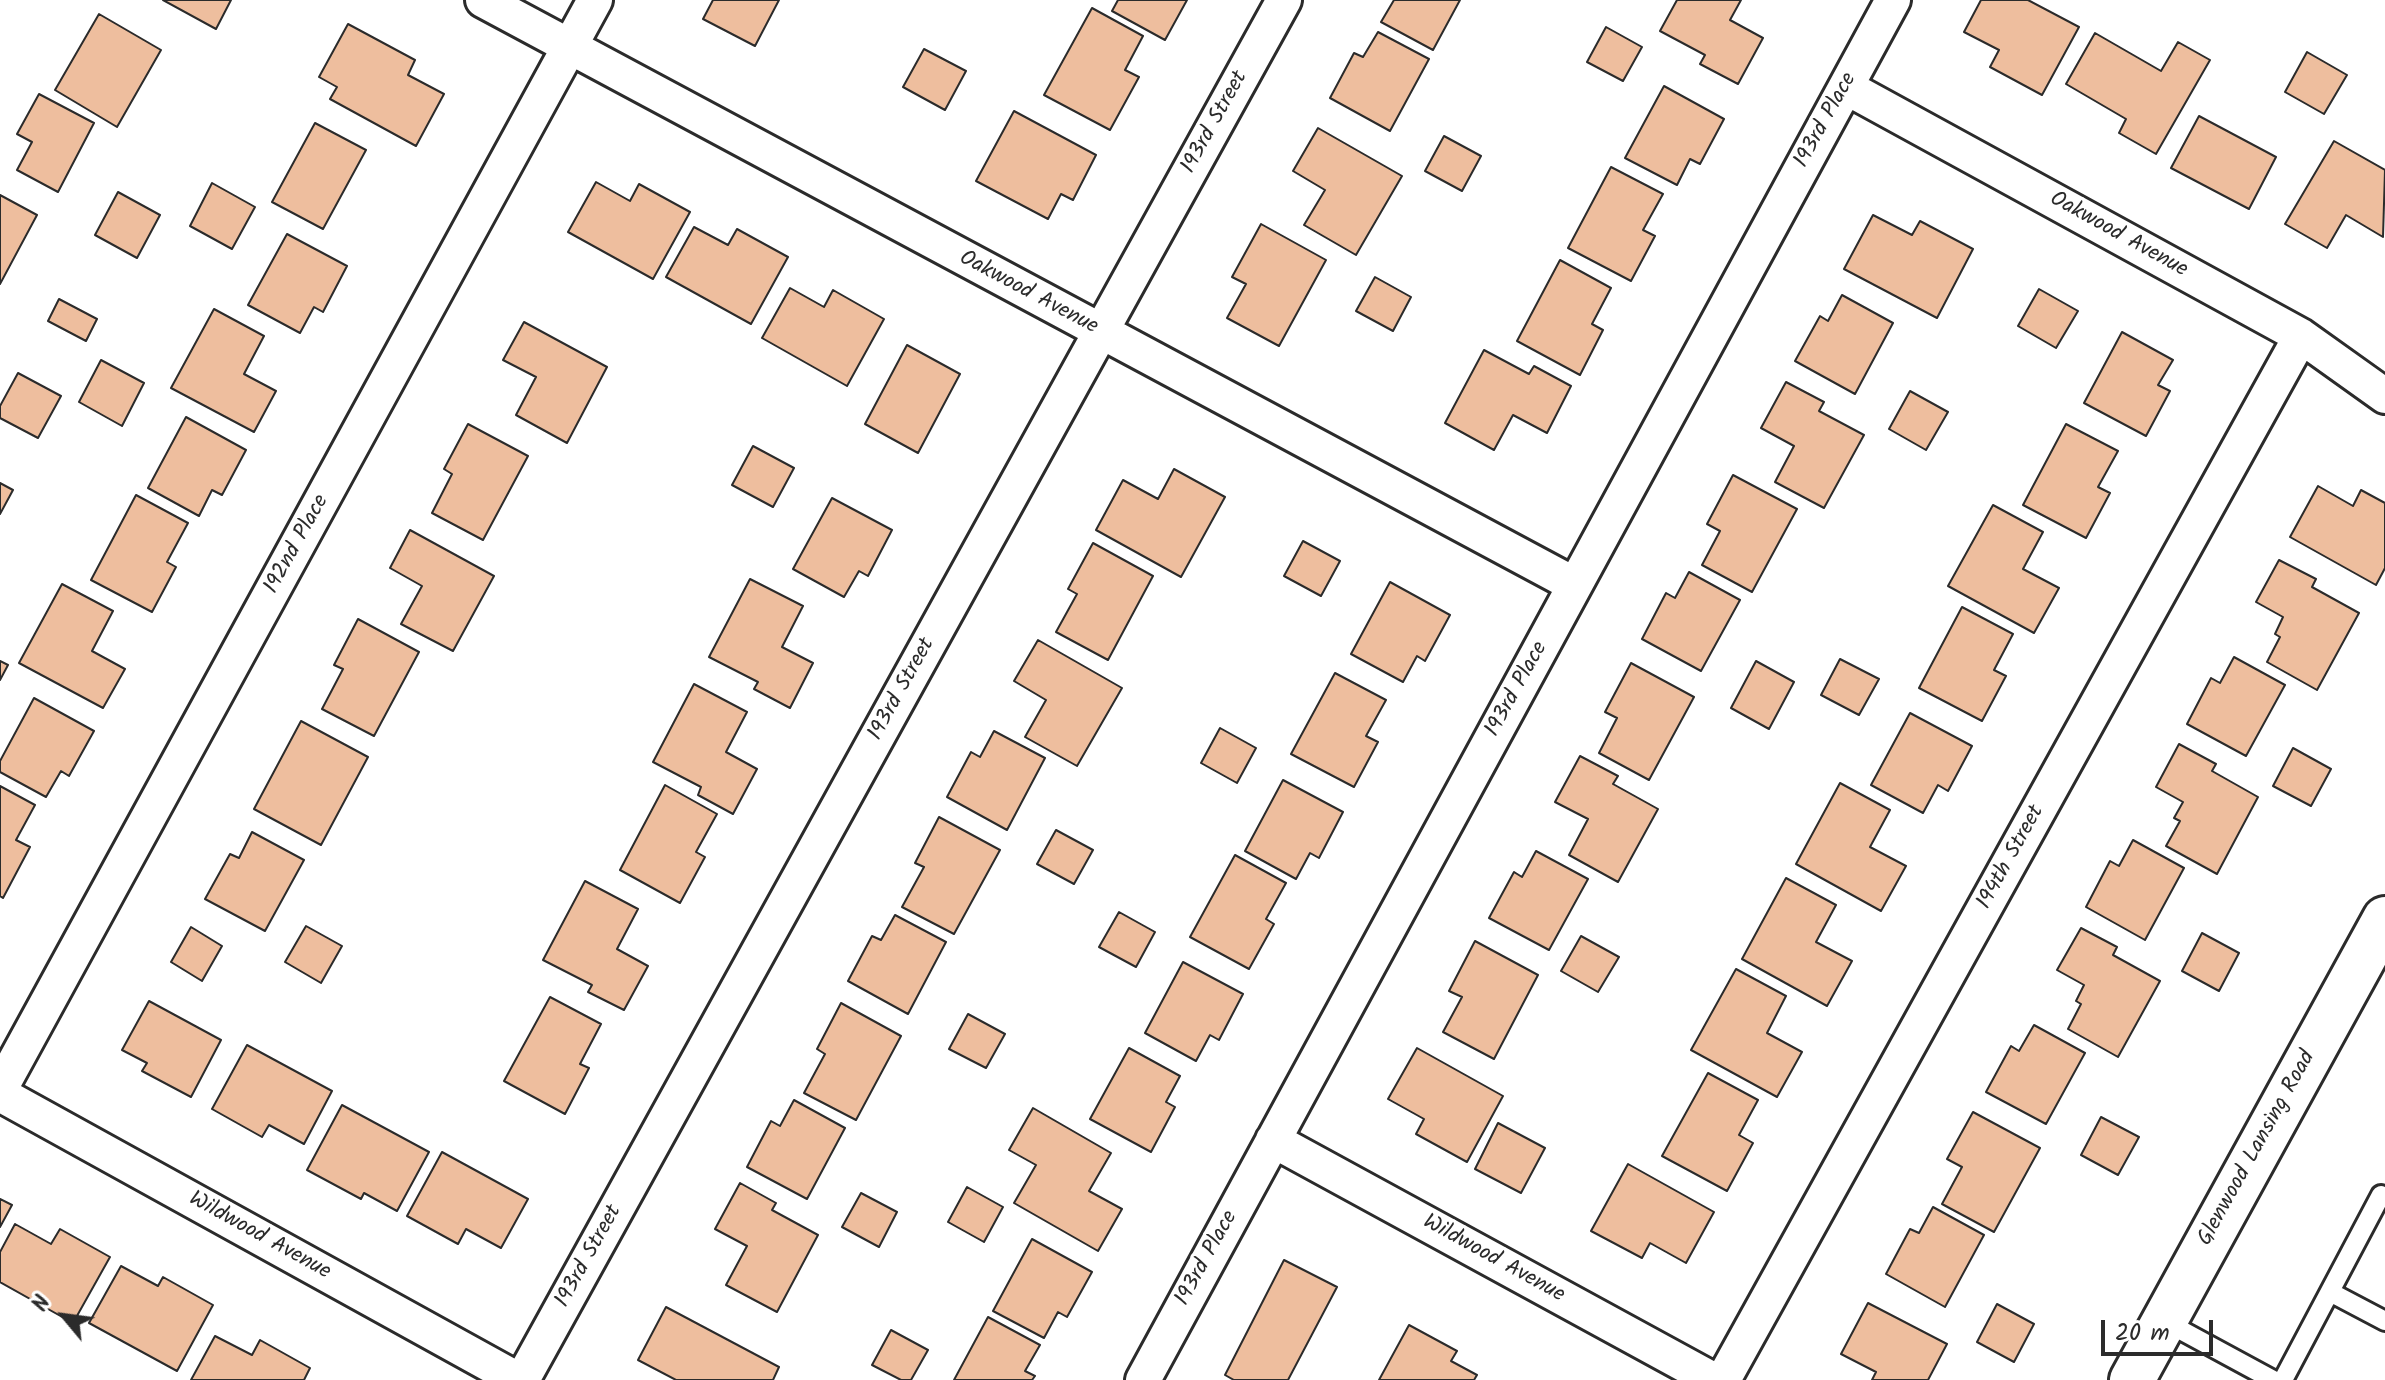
<!DOCTYPE html>
<style>
body{margin:0}
#map{position:relative;width:2385px;height:1380px;overflow:hidden;background:#fff;font-family:Kalam,sans-serif}
canvas{display:block}
.north{position:absolute;left:24px;top:1276px;width:80px;height:80px;-webkit-text-stroke:6px #fff;paint-order:stroke;rotate:299deg;font-size:22px;font-weight:700;line-height:32px;text-align:center;color:#2b2b2b}
.north::after{content:'';display:block;margin:auto;width:28px;height:36px;background:#2b2b2b;clip-path:polygon(50% 0,100% 100%,50% 72%,0 100%)}
.scale{position:absolute;left:2101px;top:1320px;width:112px;height:36px;box-sizing:border-box;border:4px solid #2b2b2b;border-top:0;padding-left:10px;font-size:24px;line-height:28px;white-space:nowrap;color:#2b2b2b;-webkit-text-stroke:6px #fff;paint-order:stroke}
</style>
<div id="map">
<canvas width="2385" height="1380"></canvas>
<div class="north">N</div>
<div class="scale">20 m</div>
</div>
<script>
const ctx = document.querySelector('canvas').getContext('2d');
ctx.lineJoin = 'round';
function fill(path, color) {
  ctx.fillStyle = color;
  ctx.fill(path, 'evenodd');
}
function strokePath(path, color, width, dash) {
  ctx.strokeStyle = color;
  ctx.lineWidth = width;
  ctx.lineCap = dash ? 'butt' : 'round';
  ctx.setLineDash(dash || []);
  ctx.stroke(path);
}
function write(font, color, halo, rows, align = 'center') {
  ctx.font = font + ' Kalam,sans-serif';
  ctx.lineWidth = 6;
  ctx.setLineDash([]);
  ctx.textBaseline = 'middle';
  ctx.strokeStyle = halo;
  ctx.fillStyle = color;
  for (const [text, x, y, turn = 0] of rows) {
    ctx.save();
    ctx.translate(x, y);
    ctx.rotate((+turn || 0) * Math.PI / 180);
    ctx.textAlign = isNaN(turn) ? turn : align;
    if (halo) ctx.strokeText(text, 0, 0);
    ctx.fillText(text, 0, 0);
    ctx.restore();
  }
}
const building = new Path2D(`
 M163,0H231L216,29Z
 M713,0H779L755,46L703,19Z
 M1118,0H1187L1165,40L1112,11Z
 M1394,0H1460L1433,50L1381,22Z
 M1677,0H1741L1730,20L1763,38L1738,84L1700,64L1705,55L1660,31Z
 M1981,0H2028L2079,27L2042,95L1990,67L1999,50L1964,32Z
 M1092,8L1143,36L1125,70L1139,77L1110,130L1044,95Z
 M99,14L161,50L117,127L55,90Z
 M348,24L415,60L408,75L444,94L416,146L330,99L337,87L319,77Z
 M1606,27L1642,47L1623,81L1587,62Z
 M1378,32L1429,59L1390,131L1330,98L1354,53L1363,57Z
 M2095,33L2161,71L2178,42L2210,60L2156,154L2119,133L2126,119L2066,84Z
 M924,49L966,71L945,110L903,87Z
 M2307,52L2347,75L2324,114L2285,92Z
 M1664,86L1724,119L1700,164L1690,159L1677,185L1625,158Z
 M39,94L94,123L58,192L17,170L32,142L17,134Z
 M1014,111L1096,155L1073,200L1061,194L1048,219L976,181Z
 M2199,116L2276,157L2249,209L2171,168Z
 M315,123L366,150L323,229L272,202Z
 M1318,128L1402,176L1356,255L1304,225L1325,190L1293,171Z
 M1444,136L1481,156L1462,191L1425,171Z
 M2334,141L2385,170L2383,237L2346,215L2327,248L2285,224Z
 M1611,167L1663,194L1643,230L1655,236L1631,281L1568,248Z
 M596,182L630,201L639,184L690,212L653,279L568,232Z
 M212,183L255,207L232,249L190,226Z
 M118,192L160,215L137,258L95,235Z
 M0,195L37,215L0,284Z
 M1873,215L1912,235L1920,221L1973,249L1937,318L1844,269Z
 M1261,224L1326,260L1279,346L1227,318L1246,284L1232,277Z
 M694,227L728,245L737,229L788,257L751,324L666,277Z
 M287,234L347,266L323,312L314,307L300,333L248,305Z
 M1560,260L1611,288L1592,324L1603,330L1580,375L1517,341Z
 M1375,277L1411,297L1393,331L1356,311Z
 M790,288L824,307L833,290L884,319L847,386L762,338Z
 M2039,289L2078,311L2056,348L2018,326Z
 M1842,295L1893,323L1855,394L1795,361L1820,316L1828,321Z
 M59,299L97,319L86,341L48,321Z
 M214,309L264,336L244,374L276,391L254,432L171,388Z
 M524,322L607,367L567,443L516,415L536,377L503,360Z
 M2122,332L2173,360L2158,385L2170,391L2146,436L2084,403Z
 M907,345L960,374L918,453L865,424Z
 M1484,350L1529,374L1534,366L1571,386L1547,433L1513,415L1494,450L1445,423Z
 M101,360L144,383L122,426L79,402Z
 M18,373L61,396L38,438L0,418V406Z
 M1786,382L1824,402L1819,411L1864,435L1824,508L1775,482L1794,446L1761,428Z
 M1910,391L1948,412L1926,450L1889,429Z
 M186,417L246,450L222,495L212,490L199,516L148,488Z
 M468,424L528,456L483,540L432,513L452,474L444,469Z
 M2066,424L2118,451L2098,487L2110,493L2086,538L2023,505Z
 M753,446L794,468L773,507L732,485Z
 M1174,469L1225,497L1181,577L1096,530L1123,480L1158,499Z
 M1733,475L1797,509L1752,592L1702,565L1720,531L1707,524Z
 M0,483L13,490L0,514Z
 M2318,486L2353,506L2361,490L2385,503V568L2376,585L2290,537Z
 M136,495L188,523L167,562L176,567L152,612L91,580Z
 M832,498L892,530L868,576L859,571L844,597L793,569Z
 M1993,505L2043,532L2023,569L2059,588L2034,633L1948,586Z
 M410,530L494,576L453,651L401,624L422,586L390,568Z
 M1303,541L1340,561L1321,596L1284,576Z
 M1093,543L1153,576L1108,660L1056,632L1077,594L1068,589Z
 M2279,560L2316,579L2312,587L2359,613L2317,690L2267,662L2280,637L2275,634L2283,617L2256,602Z
 M1689,572L1740,600L1701,671L1642,639L1666,593L1675,598Z
 M750,579L803,606L782,647L813,663L790,708L754,689L758,682L709,657Z
 M1390,582L1450,615L1425,661L1417,656L1403,682L1351,654Z
 M62,584L113,611L92,651L125,669L103,708L19,663Z
 M1962,607L2013,634L1994,670L2006,676L1982,721L1919,688Z
 M358,619L419,652L374,736L322,709L343,669L334,665Z
 M1038,640L1122,688L1077,766L1025,737L1046,700L1014,681Z
 M2234,657L2285,685L2246,756L2187,724L2211,678L2220,683Z
 M1840,659L1879,679L1859,715L1821,695Z
 M0,661L8,665L0,680Z
 M1756,661L1794,682L1769,729L1731,708Z
 M1631,663L1694,697L1649,780L1599,753L1617,718L1605,712Z
 M1335,673L1386,700L1366,736L1378,742L1354,787L1291,754Z
 M694,684L747,712L726,752L757,769L733,814L698,795L701,787L653,762Z
 M34,698L94,731L69,776L61,771L46,797L0,772V761Z
 M1910,713L1972,746L1948,791L1938,785L1923,813L1871,785Z
 M301,721L368,757L321,845L254,809Z
 M1220,728L1256,748L1237,783L1201,763Z
 M994,731L1045,758L1007,830L947,797L971,752L980,757Z
 M2179,744L2216,764L2212,771L2258,797L2217,874L2166,846L2180,821L2174,818L2183,802L2156,787Z
 M2293,748L2331,769L2311,806L2273,786Z
 M1580,756L1618,776L1613,784L1658,809L1618,882L1569,855L1588,819L1555,802Z
 M1283,780L1343,812L1319,858L1310,853L1296,879L1245,851Z
 M1840,783L1890,810L1870,847L1906,866L1881,911L1796,864Z
 M665,785L717,814L696,852L705,857L680,903L620,870Z
 M0,786L35,805L16,840L30,847L3,898L0,896Z
 M939,817L1000,850L954,934L902,907L924,867L915,863Z
 M1056,830L1093,850L1074,884L1037,864Z
 M252,832L304,860L265,931L205,899L230,854L239,858Z
 M2133,840L2184,868L2145,940L2086,907L2110,861L2119,866Z
 M1536,851L1588,879L1549,950L1489,918L1514,872L1522,877Z
 M1235,855L1286,883L1266,919L1274,924L1249,969L1190,937Z
 M1786,878L1836,905L1816,942L1852,961L1827,1006L1742,959Z
 M585,881L638,909L617,949L648,966L624,1010L588,992L592,985L543,960Z
 M1119,912L1155,932L1136,967L1099,947Z
 M895,915L946,942L908,1014L848,981L872,936L881,940Z
 M306,926L342,946L321,983L285,962Z
 M191,927L222,946L202,981L171,962Z
 M2081,928L2117,947L2113,955L2160,981L2118,1057L2068,1029L2081,1004L2076,1001L2084,985L2057,970Z
 M2202,933L2239,953L2219,991L2182,971Z
 M1581,936L1619,957L1598,992L1561,971Z
 M1475,941L1538,975L1494,1059L1443,1032L1462,997L1449,991Z
 M1183,962L1243,994L1219,1040L1210,1035L1196,1061L1145,1033Z
 M1736,969L1786,996L1767,1033L1802,1052L1777,1097L1691,1050Z
 M550,997L601,1024L580,1064L589,1068L565,1114L504,1081Z
 M149,1001L221,1040L191,1097L142,1071L147,1063L122,1050Z
 M841,1003L901,1036L856,1120L804,1093L825,1054L817,1049Z
 M968,1014L1005,1034L986,1068L949,1049Z
 M2034,1025L2085,1053L2046,1124L1986,1092L2011,1046L2019,1051Z
 M247,1045L332,1091L304,1144L269,1125L262,1137L212,1109Z
 M1129,1048L1180,1076L1166,1102L1175,1107L1151,1152L1090,1119Z
 M1417,1048L1503,1096L1467,1162L1416,1134L1424,1119L1388,1099Z
 M1708,1073L1758,1100L1739,1135L1753,1143L1727,1191L1662,1156Z
 M794,1100L845,1128L807,1199L747,1167L771,1121L780,1126Z
 M342,1105L429,1152L397,1211L364,1193L361,1199L307,1170Z
 M1033,1108L1111,1153L1089,1191L1122,1209L1098,1251L1014,1203L1036,1165L1009,1150Z
 M1973,1112L2040,1148L1994,1232L1942,1204L1962,1167L1947,1159Z
 M2101,1117L2139,1137L2118,1175L2081,1155Z
 M1498,1123L1545,1148L1521,1193L1475,1169Z
 M442,1152L528,1199L501,1248L466,1229L458,1244L407,1216Z
 M1628,1164L1714,1212L1686,1263L1650,1243L1642,1258L1591,1231Z
 M740,1183L776,1203L772,1210L818,1235L777,1312L726,1285L747,1246L715,1229Z
 M967,1187L1003,1207L984,1242L948,1222Z
 M861,1193L897,1212L879,1247L842,1227Z
 M0,1199L12,1205L0,1227Z
 M1933,1207L1984,1235L1945,1307L1886,1274L1910,1229L1919,1233Z
 M15,1224L51,1244L60,1229L110,1257L73,1323L0,1282V1252Z
 M1032,1239L1092,1272L1067,1317L1058,1312L1044,1338L993,1311Z
 M1284,1260L1337,1287L1288,1380H1234L1225,1375Z
 M121,1266L158,1286L163,1277L213,1305L177,1371L89,1323Z
 M1868,1303L1947,1344L1928,1380H1872L1876,1372L1841,1354Z
 M1997,1304L2034,1324L2014,1362L1977,1342Z
 M666,1307L779,1367L773,1380H676L638,1360Z
 M988,1317L1040,1345L1025,1371L1035,1376L1032,1380H954Z
 M1409,1325L1457,1351L1451,1361L1477,1375L1474,1380H1379Z
 M891,1330L928,1350L911,1380H901L872,1365Z
 M215,1336L252,1355L260,1340L310,1368L304,1380H191Z`);
fill(building, '#eebe9e');
strokePath(building, '#2b2b2b', 2);
const lane = new Path2D(`
 M2330,1292L2385,1321
 M2164,1321L2273,1380
 M2283,1380L2381,1195L2385,1197`);
const street = new Path2D(`
 M483,0L1575,585
 M1846,87L2301,336L2385,396
 M0,1089L595,0
 M0,1094L518,1380
 M1273,1140L1713,1380
 M522,1380L1284,0
 M1143,1380L1893,0
 M1723,1380L2301,336`);
const secondary = new Path2D(`
 M2132,1380L2385,919`);
strokePath(lane, '#2b2b2b', 24);
strokePath(street, '#2b2b2b', 40);
strokePath(secondary, '#2b2b2b', 50);
strokePath(lane, '#fff', 18);
strokePath(street, '#fff', 34);
strokePath(secondary, '#fff', 44);
write('22px', '#2b2b2b', '#fff', [
 ["193rd Place",1827,121,-61],
 ["193rd Street",1216,123,-61],
 ["Oakwood Avenue",2118,236,29],
 ["Oakwood Avenue",1028,294,28],
 ["192nd Place",298,545,-61],
 ["193rd Street",903,690,-61],
 ["193rd Place",1518,690,-61],
 ["194th Street",2012,858,-61],
 ["Glenwood Lansing Road",2258,1149,-61],
 ["Wildwood Avenue",259,1237,29],
 ["193rd Street",590,1257,-61],
 ["193rd Place",1208,1259,-61],
 ["Wildwood Avenue",1493,1260,29]
]);
</script>
